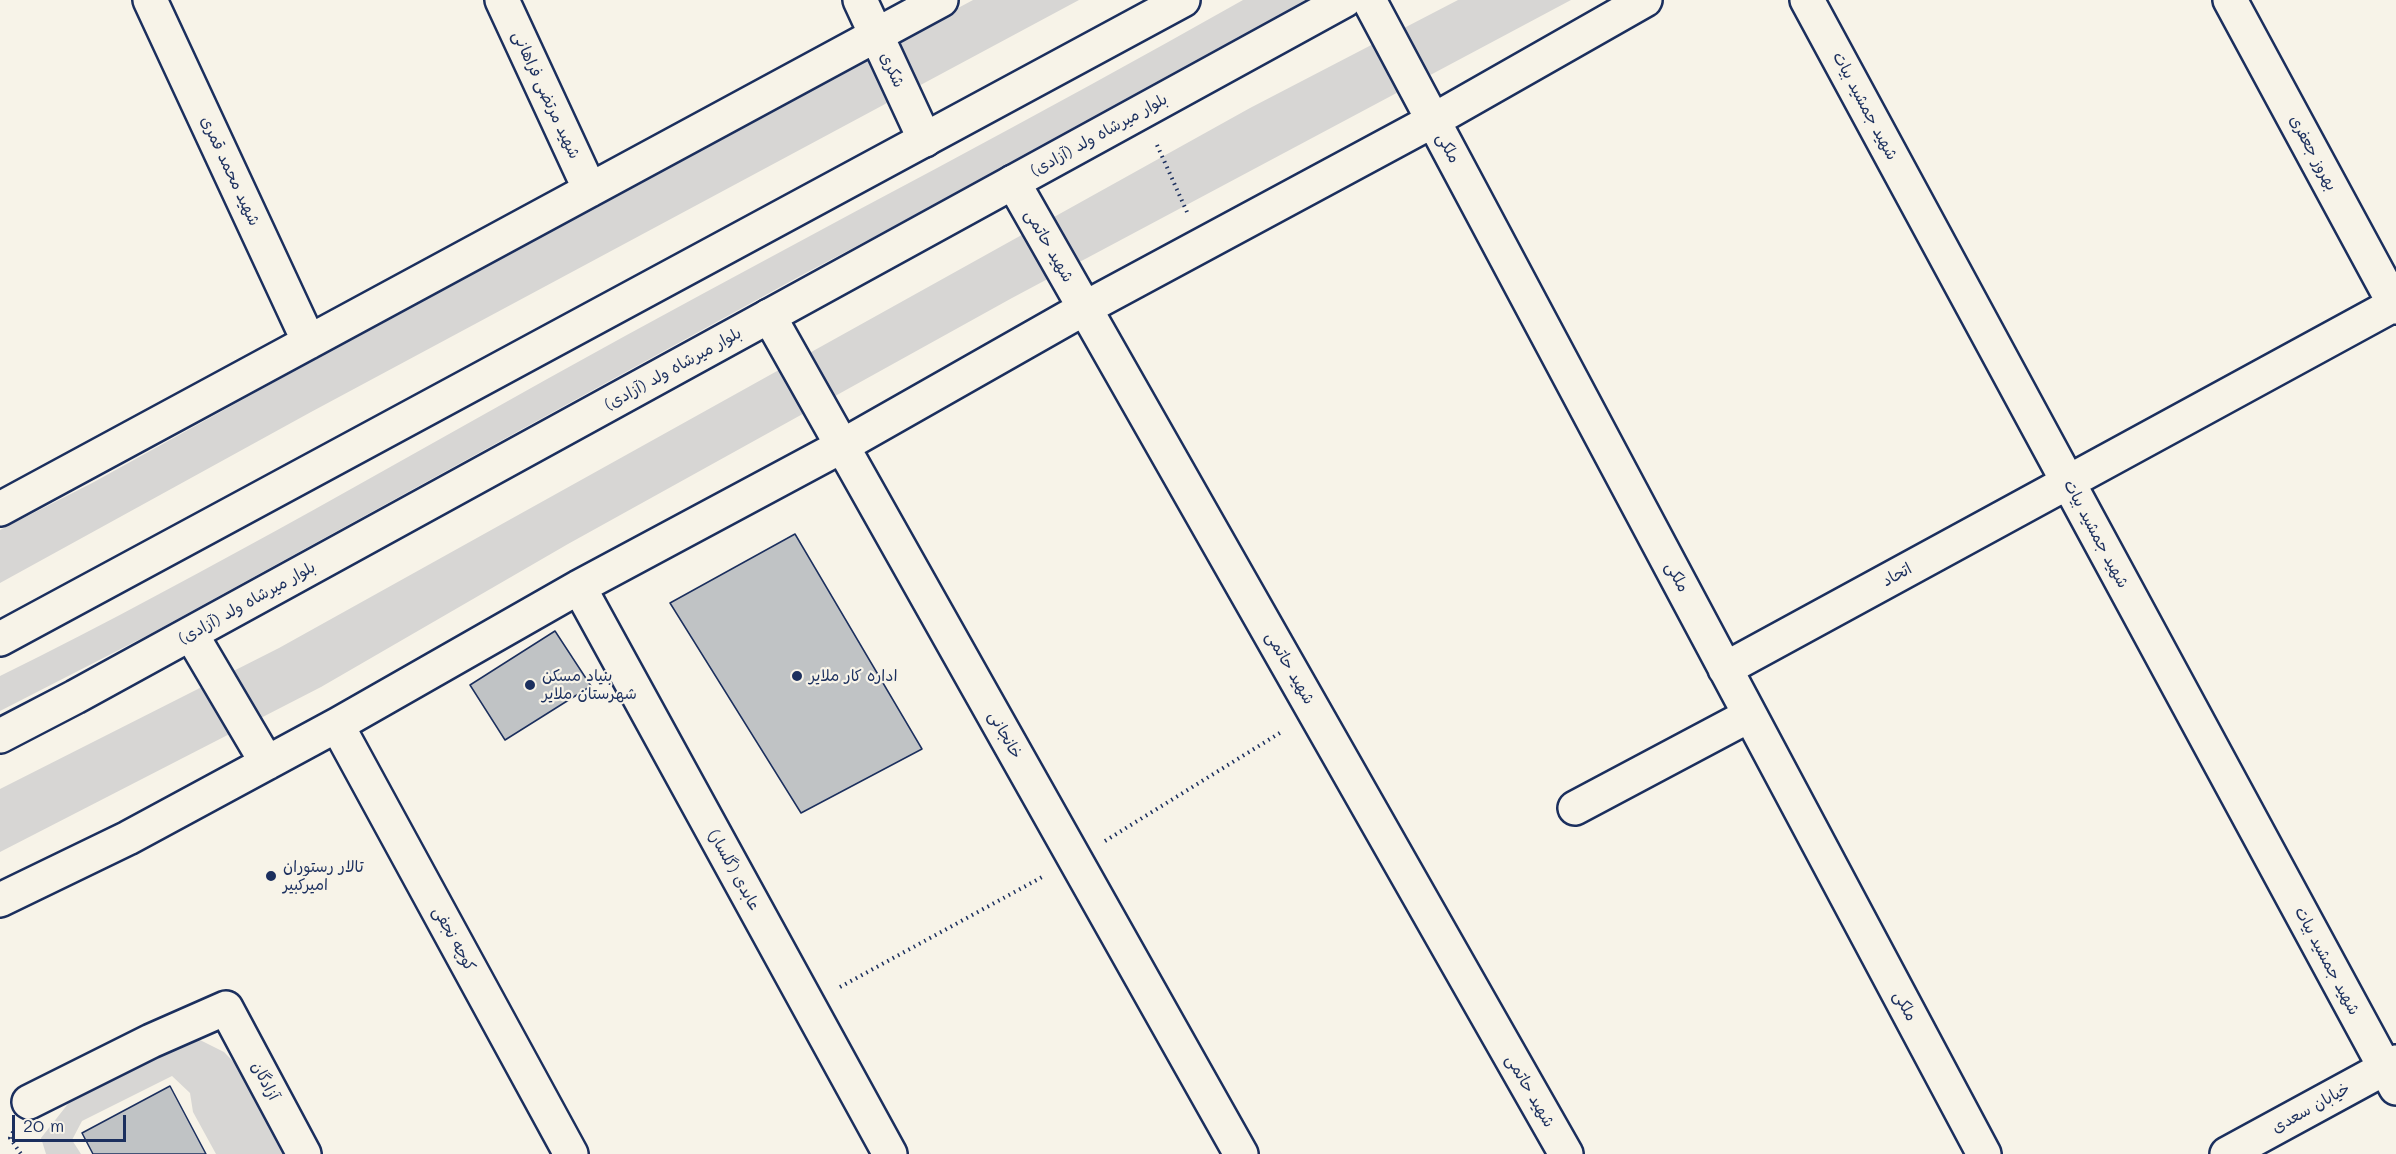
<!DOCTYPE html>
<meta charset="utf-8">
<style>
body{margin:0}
#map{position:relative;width:2396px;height:1154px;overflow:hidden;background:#f7f3e8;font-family:Mali,sans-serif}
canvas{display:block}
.scale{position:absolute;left:12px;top:1115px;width:114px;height:27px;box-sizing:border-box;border:3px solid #1b2f5e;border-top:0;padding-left:8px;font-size:18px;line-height:21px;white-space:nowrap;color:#1b2f5e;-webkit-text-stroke:4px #f7f3e8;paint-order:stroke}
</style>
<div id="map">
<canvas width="2396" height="1154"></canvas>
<div class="scale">20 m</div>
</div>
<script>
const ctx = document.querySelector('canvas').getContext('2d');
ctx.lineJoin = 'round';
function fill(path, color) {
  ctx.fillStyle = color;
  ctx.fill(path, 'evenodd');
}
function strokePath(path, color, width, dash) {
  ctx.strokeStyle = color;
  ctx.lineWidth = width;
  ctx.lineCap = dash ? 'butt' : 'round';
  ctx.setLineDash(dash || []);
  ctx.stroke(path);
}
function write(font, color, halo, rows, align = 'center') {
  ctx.font = font + ' Mali,"Playpen Sans Arabic",sans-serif';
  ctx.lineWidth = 4.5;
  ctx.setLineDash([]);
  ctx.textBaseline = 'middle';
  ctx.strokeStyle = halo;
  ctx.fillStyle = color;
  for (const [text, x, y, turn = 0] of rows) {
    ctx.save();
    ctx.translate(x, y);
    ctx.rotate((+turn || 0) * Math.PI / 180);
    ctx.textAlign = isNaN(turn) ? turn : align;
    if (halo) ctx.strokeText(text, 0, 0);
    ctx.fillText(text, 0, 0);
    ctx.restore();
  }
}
fill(new Path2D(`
 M973,0H1079L311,412L0,583V530L94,482L693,150Z
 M1243,0H1314L1106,114L802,275L150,634L0,711V676C213,571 417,450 625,336C831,223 1039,116 1243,0Z
 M1458,0H1571L1012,298L568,544L321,687L0,852V789L279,648L1250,108Z
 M198,1039L224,1052L255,1084L292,1154H216L193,1112L190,1093L172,1076L82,1121L72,1140L81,1154H46L41,1138L75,1095L137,1059Z`), '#d7d6d4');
const building = new Path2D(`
 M795,534L922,749L801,813L670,603Z
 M555,631L591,686L505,740L470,685Z
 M170,1086L206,1154H93L82,1133Z`);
fill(building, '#c0c3c5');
strokePath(building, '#1b2f5e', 1.5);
const minor = new Path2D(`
 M150,0L309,342
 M502,0L590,190
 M860,0L925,140
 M1369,0L1984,1154
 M1807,0L2396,1088
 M2230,0L2396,307
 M1013,182L1566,1154
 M769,316L1241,1154
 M0,509L941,0
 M579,587L890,1154
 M191,634L267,763
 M1725,669L2395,304
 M337,725L571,1154
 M1575,808L1750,715
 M0,900L128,838L337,725L579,587L842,446L1085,308L1434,120L1645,0
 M29,1102L151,1041L226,1008L304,1154`);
const major = new Path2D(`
 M0,639L1183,0
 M0,736L75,697L1345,0
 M2227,1154L2396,1062`);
strokePath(minor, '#1b2f5e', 38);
strokePath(major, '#1b2f5e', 38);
strokePath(new Path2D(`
 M1157,145L1187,212
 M1105,841L1283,731
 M840,987L1044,876
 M13,1132L10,1138L21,1154`), '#1b2f5e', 4, [1.5, 4.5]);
strokePath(minor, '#f7f3e8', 33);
strokePath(major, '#f7f3e8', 33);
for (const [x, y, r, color] of [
 [797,676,6,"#1b2f5e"],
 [530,685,6,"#1b2f5e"],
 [271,876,6,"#1b2f5e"]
]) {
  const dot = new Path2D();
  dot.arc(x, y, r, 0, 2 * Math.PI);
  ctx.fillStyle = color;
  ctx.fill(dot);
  strokePath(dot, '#f7f3e8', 2);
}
write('16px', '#1b2f5e', '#f7f3e8', [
 ["شکری",892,70,65],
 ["شهید مرتضی فراهانی",546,95,65],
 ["شهید جمشید بیات",1865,106,62],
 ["بلوار میرشاه ولد (آزادی)",1099,135,-29],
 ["ملکی",1448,148,62],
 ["بهروز جعفری",2313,153,62],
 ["شهید محمد قمری",230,171,65],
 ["شهید حاتمی",1049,246,60],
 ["بلوار میرشاه ولد (آزادی)",673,369,-29],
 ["شهید جمشید بیات",2096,534,62],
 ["اتحاد",1897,575,-29],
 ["ملکی",1677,577,62],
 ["بلوار میرشاه ولد (آزادی)",247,603,-29],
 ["شهید حاتمی",1290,668,60],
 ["خانجانی",1005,735,61],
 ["عابدی (گلسار)",734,870,61],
 ["کوچه نجفی",454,939,61],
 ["شهید جمشید بیات",2327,961,62],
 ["ملکی",1905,1006,62],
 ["آزادگان",265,1081,62],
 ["شهید حاتمی",1530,1091,60],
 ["خیابان سعدی",2311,1108,-29]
]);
write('16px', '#1b2f5e', '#f7f3e8', [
 ["بنیاد مسکن",542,676],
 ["شهرستان ملایر",542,694],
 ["اداره کار ملایر",809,676],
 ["تالار رستوران",283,867],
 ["امیرکبیر",283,885]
], 'left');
</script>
